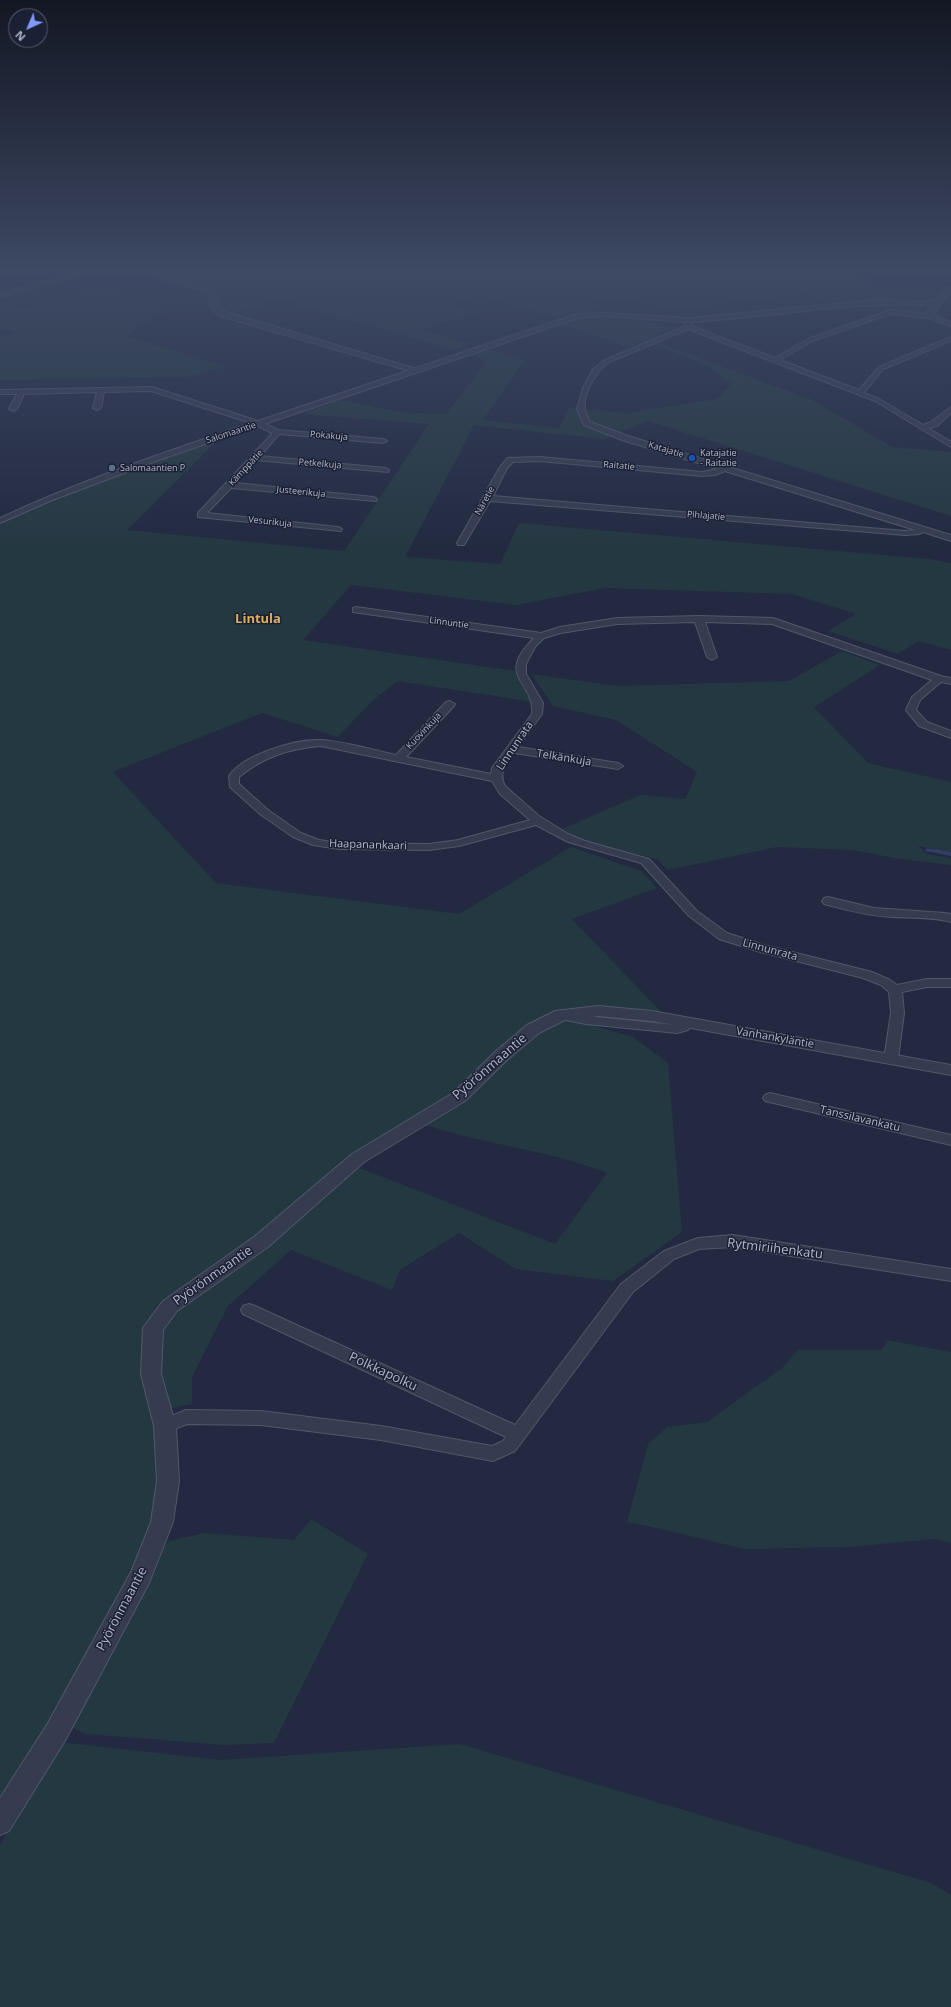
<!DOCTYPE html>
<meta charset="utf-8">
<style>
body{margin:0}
#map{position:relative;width:951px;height:2007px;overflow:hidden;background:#222940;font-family:"Open Sans",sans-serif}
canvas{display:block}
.north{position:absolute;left:8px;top:8px;width:40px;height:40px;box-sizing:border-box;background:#1b2135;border:1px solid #585d71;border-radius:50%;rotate:224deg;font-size:11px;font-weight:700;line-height:16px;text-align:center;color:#b3b7cb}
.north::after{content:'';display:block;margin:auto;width:14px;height:18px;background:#839bff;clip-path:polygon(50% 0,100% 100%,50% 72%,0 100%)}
</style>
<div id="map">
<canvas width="951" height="2007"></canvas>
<div class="north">N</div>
</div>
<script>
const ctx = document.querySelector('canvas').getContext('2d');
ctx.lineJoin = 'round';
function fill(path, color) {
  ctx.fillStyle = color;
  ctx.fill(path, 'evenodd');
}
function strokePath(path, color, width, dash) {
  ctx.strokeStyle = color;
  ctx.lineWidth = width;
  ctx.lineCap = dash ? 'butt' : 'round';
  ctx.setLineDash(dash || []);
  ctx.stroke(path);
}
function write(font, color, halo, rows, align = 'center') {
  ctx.font = font + ' "Open Sans",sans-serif';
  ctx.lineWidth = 3;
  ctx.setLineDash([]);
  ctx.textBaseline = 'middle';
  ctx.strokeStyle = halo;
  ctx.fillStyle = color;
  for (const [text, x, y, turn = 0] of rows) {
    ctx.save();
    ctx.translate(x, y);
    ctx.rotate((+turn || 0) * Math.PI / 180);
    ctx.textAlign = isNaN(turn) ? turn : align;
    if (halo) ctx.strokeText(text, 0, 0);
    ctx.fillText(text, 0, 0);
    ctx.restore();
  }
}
fill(new Path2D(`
 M166,275H849L871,278L867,285L933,292L928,298L830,301L804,294L693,307L597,300L593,311L570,312L554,316L476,295L451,304L477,312L421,330L471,344L454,350L279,299L233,315L220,306V295L209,287Z
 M101,289L167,309L139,326L127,336L225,367L189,377L0,380V337L15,333L0,328V301L22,308Z
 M914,303L921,305L920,313L898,310L874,304Z
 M575,318C605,318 641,316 670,328L646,341L627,347L559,323Z
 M653,341L812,400L892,447L951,452V516L648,421L603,439L474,425L405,557L500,564L519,523L929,559L951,563V650L918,641L898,654L828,631L856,614L792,594L605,588L516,605L351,585L303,640L515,671L533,702L398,681L372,701L338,737L262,713L113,772L216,883L459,914L571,847L641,871L657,888L572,919L668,1019L598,1012L561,1015L533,1029L459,1097L358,1158L261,1242L189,1300L280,1236L338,1182L357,1167L555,1244L607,1173C549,1150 486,1145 426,1125L468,1099L518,1049L544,1030L571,1019L633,1037L668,1063L682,1232L613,1281L516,1269L459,1233L400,1270L392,1290L291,1250L228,1306L192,1377V1404L169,1409C163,1380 154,1353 166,1325C169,1319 176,1313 180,1307L153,1328L168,1481L141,1576L0,1831V521C72,487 147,461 223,435L127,530L344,551L429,424L302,414L341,400L399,412L446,414L486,363L474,353L484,348L525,360L483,420L559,428L569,408L627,413L718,399L731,384L707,365L650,343Z
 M842,651L880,665L814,707L868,763L951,782V852L918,846L927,854L951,858V865L894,858L853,850L777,847L668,870L657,859L581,841L560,830L640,795L685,799L697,772L616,720L553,706L531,674L617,686L789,681Z
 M887,1340L951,1352V1543L934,1539L850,1547L744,1549L657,1528L627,1522L648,1444L667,1427L707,1422L783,1367L798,1350H882Z
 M311,1519L368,1554L274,1743L225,1745L85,1734L74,1728L70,1722L154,1568L165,1542L203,1533L294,1540Z
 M59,1742L221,1760L460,1744L931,1883L951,1895V2007H0V1845Z`), '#243841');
strokePath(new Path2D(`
 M927,850L942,852`), '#333e66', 3);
strokePath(new Path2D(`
 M936,851L951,854`), '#333e66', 4);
const minor = new Path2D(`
 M71,275H81L0,297V293Z
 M874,300L937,301L940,303L937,305C854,301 773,317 691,322V326L775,358L808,339L890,310L929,314L951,322V326L928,318L890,314L812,341L780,360L859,390L879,367L951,337V341L883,369L864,393L879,399L923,425L931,422L951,407V413L937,426L928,428L951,442V447L875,401L688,329L609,362C597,371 582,393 585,410C586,414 588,418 590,422L628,436L951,535V541L923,532L919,534L905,535L490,501L464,545H458L457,543L500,467L508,458L540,457L702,472L718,469L622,440L584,425L577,409L583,388L593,369L605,360L685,326V322L605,316L578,318L265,424L278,430L383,439L387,441L383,443L279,434L260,456L385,468L389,470L388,472L256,460L235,483L373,497L377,499L376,501L231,488L207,513L338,527L342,529L341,531L198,517V513L271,435L272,433L258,426L156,461L50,501L0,523V518C81,480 166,452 251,423L151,391L104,392L101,408L97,410L93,408L97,392L24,394L17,409L13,411L9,409L17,394H0V390L152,387L258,421L577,314L605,313L689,318ZM540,461L702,476L715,475L725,471L915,530L905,531L493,496L507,468L513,462Z
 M356,607L541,633L560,627L617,618L699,616L773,618L941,676L951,678V684L941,682L920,700L916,710L927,722L951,731V738L919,726L906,710L912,697L932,680L772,624L705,622L717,657L712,660L707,657L695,622L617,624L561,633L544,638L535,647L526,664V674L543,703L542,714L518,747L618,763L623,766L618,769L514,753C506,764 498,772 505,786L539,816L568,834L585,841L649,859L697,911L727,933L764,945L872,972L890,980L897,985L927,979H951V987H927L902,992L904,1013L898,1059L896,1062H886L884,1059L891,1013L889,992L881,985L863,978L757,951L719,939L689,916L641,863L568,842L536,825L459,846L429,850L339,849L313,845L293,837L260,814L230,787L229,776C244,754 295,739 321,740C342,741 374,750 396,755L446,702L450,701L455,704L454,706L406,757L491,774L492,768L532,714C535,680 494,678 534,638L353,612V608ZM321,746L492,781L500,794L530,820L458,840L429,844L339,843L319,840L301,833L268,810L239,784V777C263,757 291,748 321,746Z
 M828,897L874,908L945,913L951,914V922C932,917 913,918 893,917C869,916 846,910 824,904L822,901L824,898Z
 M561,1011L586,1016L676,1025C683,1022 682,1017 691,1019L693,1022L688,1030L677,1033L586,1024L556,1018L554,1015L556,1012Z
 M770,1093L951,1135V1145L765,1101L763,1098L765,1095Z
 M733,1235L951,1269V1281L733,1247L699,1249L674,1259L633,1292L515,1451L493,1461L381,1440L261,1425L187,1424L165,1433L159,1431L156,1426L159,1421L186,1410L261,1411L381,1426L492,1446L503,1441L506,1437L243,1314L241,1310L243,1306L249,1304L255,1306L515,1425L621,1284L664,1251L698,1238Z`);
const tertiary = new Path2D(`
 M152,275C163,275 208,284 215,292C218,296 218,303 219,307L226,312L420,370L413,372L220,316L211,308L209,295L205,292Z
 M948,287H951V293L940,304L932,318H926L925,316L934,301Z
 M598,1006L652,1011L951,1065V1075L652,1021L598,1016L565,1020L539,1033L507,1060L465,1101L364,1162L268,1247L177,1311L163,1330L161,1374L176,1426L179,1481L173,1522L149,1583L66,1739L9,1831L0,1835V1798L48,1723L131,1572L151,1522L157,1481L154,1426L141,1374L143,1328L163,1301L254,1237L352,1154L453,1093L495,1052L527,1025L555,1011Z`);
strokePath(minor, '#51576b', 2);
strokePath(tertiary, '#51576b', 2);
fill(minor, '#363c50');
fill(tertiary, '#363c50');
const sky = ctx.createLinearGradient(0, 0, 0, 556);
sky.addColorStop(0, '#131723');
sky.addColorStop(0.49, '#3e4964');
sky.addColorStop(1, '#3e496400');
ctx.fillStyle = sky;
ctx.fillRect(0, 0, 951, 556);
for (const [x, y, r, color] of [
 [692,458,4,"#1a4fb4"],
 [112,468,4,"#5c6f8a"]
]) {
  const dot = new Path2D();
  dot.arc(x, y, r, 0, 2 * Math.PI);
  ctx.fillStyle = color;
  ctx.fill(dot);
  strokePath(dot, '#1b2135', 1.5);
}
write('9px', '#b3b7cb', '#1b2135', [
 ["Salomaantie",231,433,-18],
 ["Pokakuja",329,436,5],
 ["Katajatie",666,450,17],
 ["Petkelkuja",320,464,5],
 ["Raitatie",619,466,5],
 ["Kämppätie",246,468,-47],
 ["Justeerikuja",301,492,6],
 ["Näretie",485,501,-61],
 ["Pihlajatie",706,516,5],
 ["Vesurikuja",270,522,6],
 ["Linnuntie",449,623,8],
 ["Kuovinkuja",424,731,-47]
]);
write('9px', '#b3b7cb', '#1b2135', [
 ["Katajatie",700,453],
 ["- Raitatie",700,463],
 ["Salomaantien P",120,468]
], 'left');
write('11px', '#b3b7cb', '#1b2135', [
 ["Linnunrata",515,746,-56],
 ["Telkänkuja",564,758,9],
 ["Haapanankaari",368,845,2],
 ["Linnunrata",770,950,15],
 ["Vanhankyläntie",775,1038,10],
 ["Tanssilavankatu",860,1119,13]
]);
write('bold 13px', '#ddad5b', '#1b2135', [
 ["Lintula",258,619]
]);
write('13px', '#b3b7cb', '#1b2135', [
 ["Pyörönmaantie",490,1067,-41],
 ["Rytmiriihenkatu",775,1249,7],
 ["Pyörönmaantie",213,1276,-35],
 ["Polkkapolku",383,1372,25],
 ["Pyörönmaantie",122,1609,-62]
]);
</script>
